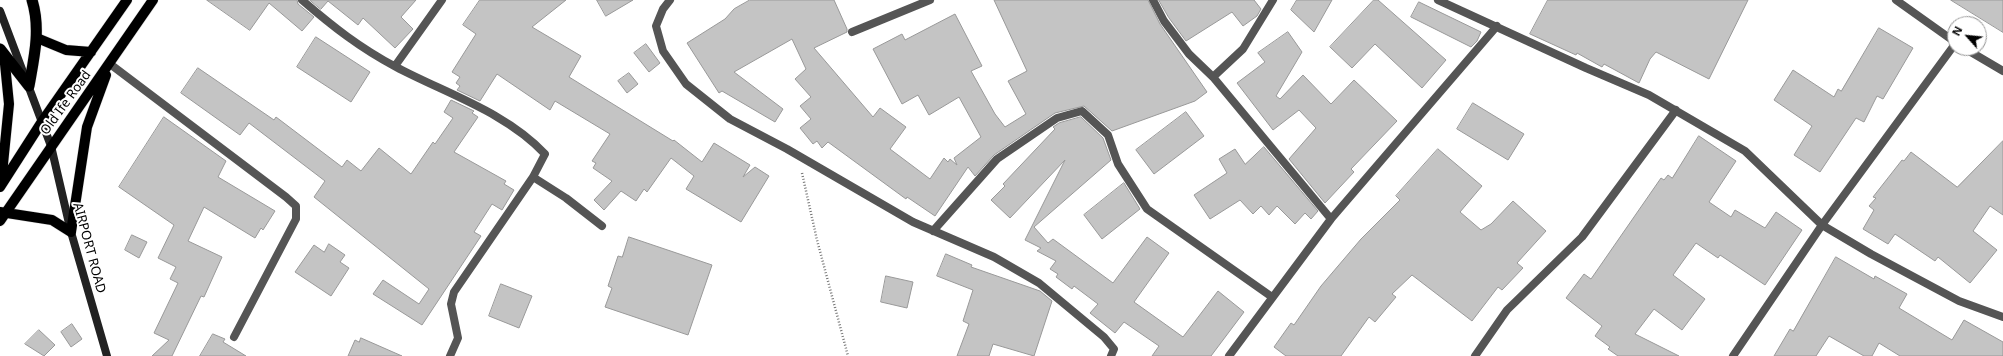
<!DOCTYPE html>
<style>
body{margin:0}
#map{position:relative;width:2003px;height:356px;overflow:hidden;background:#fff;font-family:"Noto Sans",sans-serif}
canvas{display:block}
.north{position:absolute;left:1947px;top:16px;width:40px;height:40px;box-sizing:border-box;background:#fff;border:1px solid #999;border-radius:50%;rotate:297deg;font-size:11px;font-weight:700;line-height:16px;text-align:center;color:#000}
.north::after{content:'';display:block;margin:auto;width:14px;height:18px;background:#000;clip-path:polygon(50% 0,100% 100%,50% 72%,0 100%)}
</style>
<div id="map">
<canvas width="2003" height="356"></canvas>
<div class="north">N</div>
</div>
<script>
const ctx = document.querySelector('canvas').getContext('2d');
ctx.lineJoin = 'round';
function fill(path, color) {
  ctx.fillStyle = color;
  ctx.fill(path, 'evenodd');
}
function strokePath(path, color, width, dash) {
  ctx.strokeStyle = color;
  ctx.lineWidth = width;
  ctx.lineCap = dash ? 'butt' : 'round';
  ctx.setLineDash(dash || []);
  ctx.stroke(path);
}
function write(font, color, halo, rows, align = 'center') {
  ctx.font = font + ' "Noto Sans",sans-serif';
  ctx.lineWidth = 4;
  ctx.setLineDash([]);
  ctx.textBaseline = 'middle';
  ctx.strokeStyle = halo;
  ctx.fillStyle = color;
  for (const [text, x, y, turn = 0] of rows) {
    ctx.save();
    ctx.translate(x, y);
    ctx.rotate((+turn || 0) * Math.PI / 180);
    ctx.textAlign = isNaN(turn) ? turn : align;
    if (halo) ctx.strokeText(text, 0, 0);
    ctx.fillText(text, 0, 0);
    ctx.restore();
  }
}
const building = new Path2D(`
 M207,0H297L298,4L314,17L302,31L269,3L250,30Z
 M310,0H416L401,17L413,29L395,48L363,18L358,25L328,1L321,9Z
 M480,0H566L532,27L581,56L569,77L673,141L674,140L702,162L714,143L750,165L743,177L755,167L769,176L741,222L686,189L694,176L671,158L647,192L644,189L636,201L621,191L604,210L594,200L612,181L593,168L596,163L592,161L610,134L555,101L550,110L497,74L480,101L457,90L460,86L456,83L460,77L452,72L476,34L463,25Z
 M597,0H633L606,16Z
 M750,0H834L847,29V32L814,48L873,117L880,108L906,127L890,149L930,179L944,158L948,162L950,159L957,165L954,158L981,137L959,97L929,115L918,95L902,104L873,49L902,34L905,40L955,14L982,66L971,71L995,114L1005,127L1026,114L1008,81L1027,71L994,0H1148L1160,24L1207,92L1195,101L1112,131L1084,106L1055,113L994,155L975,176L968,167L935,216L907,197L906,199L828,142L822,148L817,141L813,144L800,128L811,119L800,106L811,97L795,79L806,69L792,39L734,72L783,109L775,122L722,91L719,93L687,43L725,19L734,9Z
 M1159,0H1254L1261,9L1257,16L1243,26L1232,12L1186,41L1169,18Z
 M1297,0H1332L1314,32L1291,10Z
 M1374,0H1378L1446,60L1422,88L1375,44L1352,68L1330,47Z
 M1548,0H1748L1709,79L1656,52L1650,59L1639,83L1604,64L1602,67L1577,53L1576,55L1530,34Z
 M1951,0H2003V32Z
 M1419,2L1481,32L1477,41L1471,47L1411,17Z
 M1879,28L1913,48L1883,99L1877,96L1864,122L1856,118L1820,172L1794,155L1812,126L1774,100L1793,70L1834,97L1838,89L1841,91Z
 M1288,32L1302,52L1276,96L1280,99L1303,75L1331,104L1354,80L1397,121L1351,169L1354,172L1325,203L1289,159L1316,128L1299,110L1273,130L1237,83L1265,62L1258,53Z
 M316,37L370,72L351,102L297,67Z
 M646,44L660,63L649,72L634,53Z
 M198,68L274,120L276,117L342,167L347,160L361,171L379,148L411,174L433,142L435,144L453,118L444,112L451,100L474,111L472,113L478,117L454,152L506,181L504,184L514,190L502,210L492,204L474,232L481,236L422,325L373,294L383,280L419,304L429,289L314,197L325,181L249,123L240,135L181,93Z
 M629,73L638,84L627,93L618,81Z
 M1473,103L1524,134L1508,160L1457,129Z
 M1186,112L1204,136L1154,174L1136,150Z
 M164,117L226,161L218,177L275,211L263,230L261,228L255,238L204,207L188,241L222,257L204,297L201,296L172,356H152L169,340L154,333L178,283L170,279L176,267L158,258L174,225L119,187Z
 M1081,117L1103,138L1111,160L1034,227L1048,243L1053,239L1113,283L1147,237L1169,253L1134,302L1183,337L1218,291L1244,312L1211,356H1152L1159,346L1124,322L1115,333L1090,313L1098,304L1074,286L1072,289L1056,277L1058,274L1050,269L1056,261L1037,251L1041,248L1025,240L1065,160L1010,218L991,200L1005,186L1003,184L1055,129L1053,127L1059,123Z
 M1699,136L1736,161L1709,202L1731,217L1735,210L1765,228L1776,212L1802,230L1765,285L1720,255L1718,258L1696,243L1673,275L1705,299L1682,330L1654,309L1635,334L1679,356H1618L1608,349L1610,347L1595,336L1602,326L1566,298L1584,274L1591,279L1661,178L1664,180L1668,175L1672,178Z
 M2003,141V215L1990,206L1973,231L1997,250L1970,283L1938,257L1935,261L1895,234L1888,244L1863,229L1874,210L1869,206L1876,198L1873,197L1902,160L1904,161L1911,152L1957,187Z
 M1264,147L1318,211L1311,219L1305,213L1295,224L1277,206L1269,215L1261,206L1253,214L1240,200L1210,219L1194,195L1227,173L1219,159L1235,149L1245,164Z
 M1438,149L1482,186L1460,212L1481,230L1491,224L1513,201L1546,231L1517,263L1523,268L1502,290L1498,287L1472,321L1412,275L1392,294L1396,297L1375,322L1369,317L1341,356H1286L1274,347L1291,323L1294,325L1321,286L1361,239L1400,200L1396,196Z
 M1124,183L1140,209L1102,239L1084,215Z
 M132,235L147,242L139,258L125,250Z
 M629,237L712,265L688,335L605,307L612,288L608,286L618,256L622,257Z
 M329,244L345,255L340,262L349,268L331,296L295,272L314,245L324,252Z
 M946,254L972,265L971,267L1040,291L1052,301L1034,356L993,344L989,356H957L969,324L963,321L973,290L937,276Z
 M1836,257L1874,279L1875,276L1907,294L1899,308L1952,340L1964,320L2003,342V356H1900L1879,343L1872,356H1864L1829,336L1816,356H1774L1790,329L1793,331Z
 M886,276L913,282L907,308L881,302Z
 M501,284L532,296L519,328L489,316Z
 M72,324L82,339L71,347L61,332Z
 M39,330L55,345L44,356L25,344Z
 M213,334L225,339L223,342L246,356H200Z
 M361,338L402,356H348L355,340L359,342Z`);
fill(building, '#c4c4c4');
strokePath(building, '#999', 1);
const primary = new Path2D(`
 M37,38L66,50L91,52
 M1,184L9,104L4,54
 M0,187L43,120L127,0
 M0,212L52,220L71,232L87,127L106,75
 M0,221L153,0`);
const trunk = new Path2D(`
 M0,49L29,86
 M29,86C34,58 41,29 32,0`);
strokePath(primary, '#dbdbdb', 11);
strokePath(trunk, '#dbdbdb', 12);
strokePath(new Path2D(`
 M802,173L817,240L848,356`), '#777', 2.5, [1, 2]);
strokePath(new Path2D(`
 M110,64L286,197L296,206V219L234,337`), '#555', 8);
strokePath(new Path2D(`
 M302,0C332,26 360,48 396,67C445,93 506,112 545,154L533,177L454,292L451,304L458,338L450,356
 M670,0L663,9L656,26L663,51L686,84L730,119L787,149L913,222L994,257L1039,283L1104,337L1114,349L1111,356
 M1153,0L1164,21L1189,54L1213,77L1331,219
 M1438,0L1586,68L1649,95L1745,151L1822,225L1871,254L1959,301L2003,317
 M1896,0L1955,42
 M852,32L930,0
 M1964,48L2003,71
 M395,66L442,0
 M1213,77L1243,49L1273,0
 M533,177L566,198L602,226
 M933,231L997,159L1057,118L1082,111L1108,135L1118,164L1147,209L1272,297
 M1229,356L1331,219L1497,26
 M1475,356L1507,310L1582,237L1676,110
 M1733,356L1822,225L1955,44`), '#555', 8);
strokePath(new Path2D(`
 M0,11L51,146L71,232L107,356`), '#222', 8);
strokePath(primary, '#000', 10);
strokePath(trunk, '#000', 11);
write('13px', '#000', '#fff', [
 ["Old Ife Road",66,103,-54],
 ["AIRPORT ROAD",89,248,75]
]);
</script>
